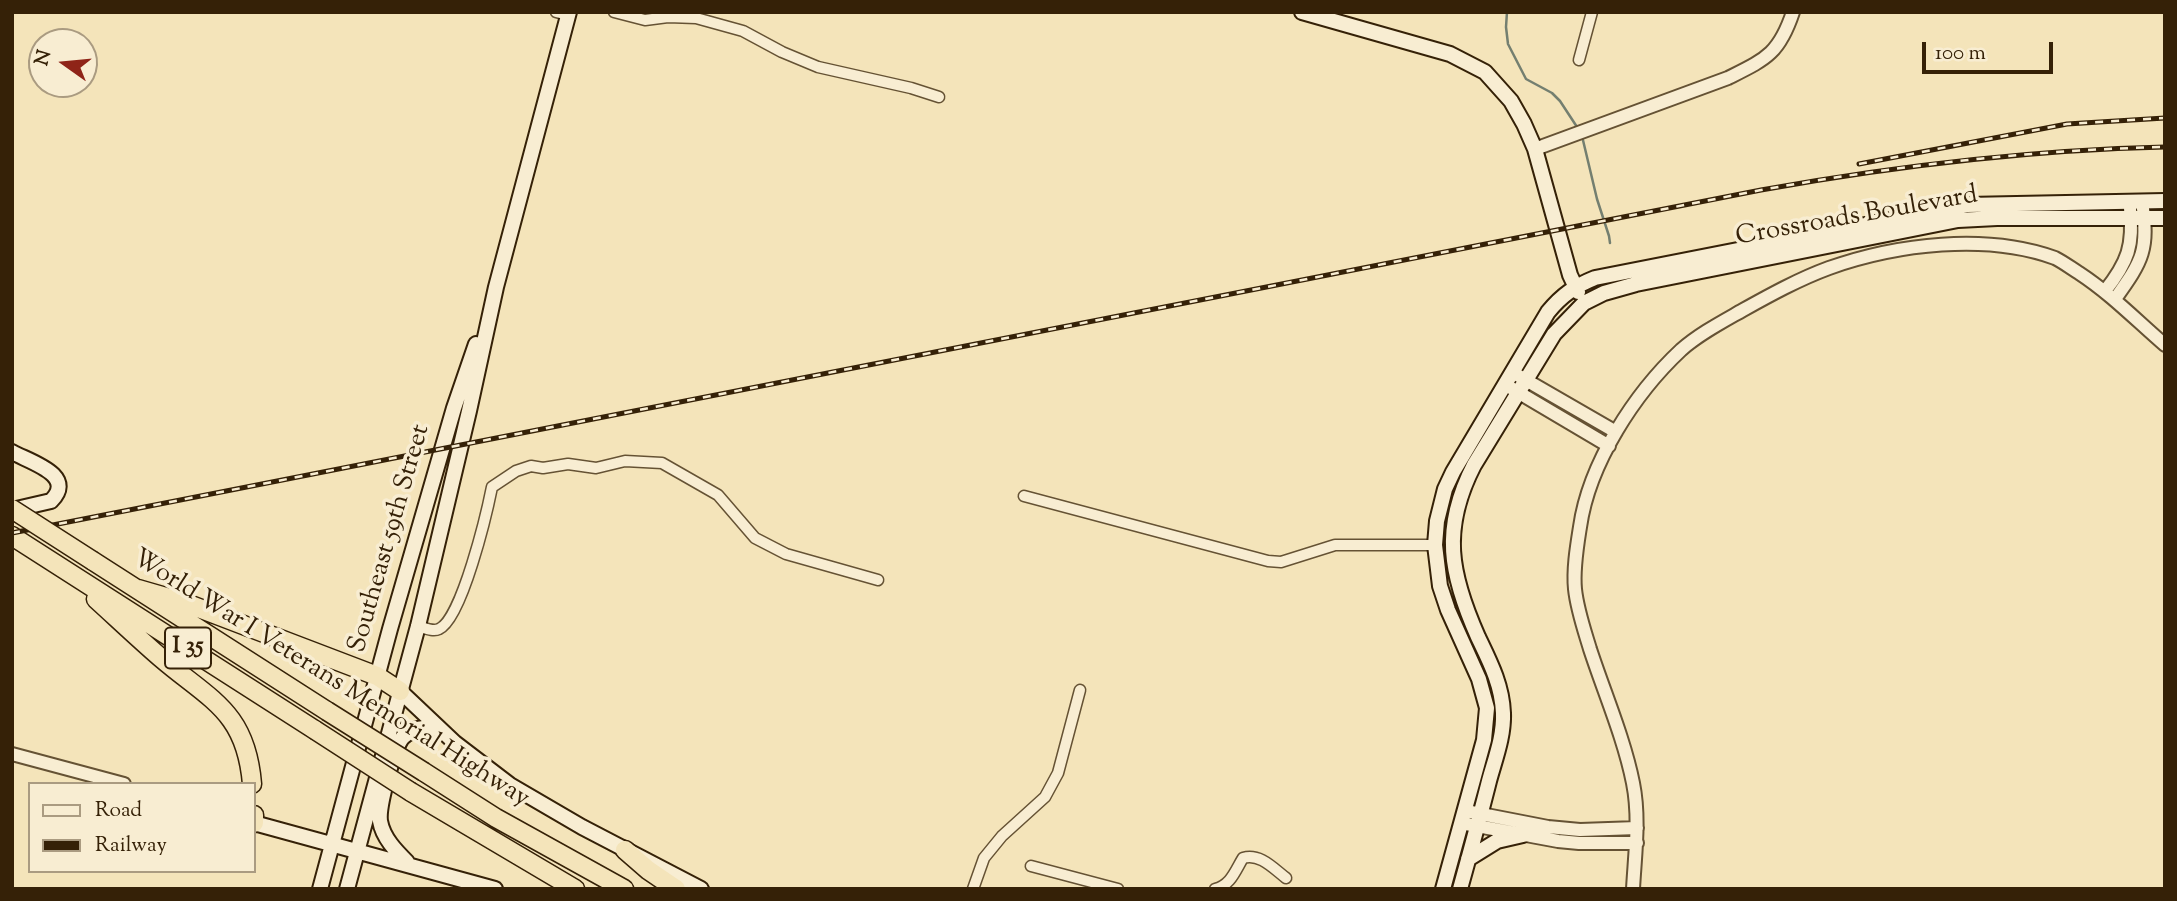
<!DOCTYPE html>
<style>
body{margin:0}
#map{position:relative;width:2177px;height:901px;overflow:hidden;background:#f4e4ba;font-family:"Sorts Mill Goudy",serif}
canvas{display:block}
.frame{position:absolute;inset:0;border:14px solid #352107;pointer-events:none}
.legend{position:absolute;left:28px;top:782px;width:228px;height:91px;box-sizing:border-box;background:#f8edd2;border:2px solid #aa9b81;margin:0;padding:9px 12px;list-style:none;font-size:21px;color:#352107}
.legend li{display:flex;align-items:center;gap:14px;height:35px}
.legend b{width:35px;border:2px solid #aa9b81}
.north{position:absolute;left:28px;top:28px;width:70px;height:70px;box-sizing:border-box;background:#f8edd2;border:2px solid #aa9b81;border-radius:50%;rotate:285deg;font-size:19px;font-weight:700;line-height:28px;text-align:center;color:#352107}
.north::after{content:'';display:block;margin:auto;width:24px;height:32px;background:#8f2418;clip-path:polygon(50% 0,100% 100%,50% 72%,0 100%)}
.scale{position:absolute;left:1922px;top:42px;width:131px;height:32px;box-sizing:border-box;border:4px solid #352107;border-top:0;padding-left:9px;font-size:21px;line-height:24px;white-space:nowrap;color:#352107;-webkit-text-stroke:5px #f8edd2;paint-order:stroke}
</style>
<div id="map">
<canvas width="2177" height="901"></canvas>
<div class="frame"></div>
<ul class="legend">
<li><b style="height:9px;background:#f8edd2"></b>Road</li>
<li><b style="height:9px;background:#352107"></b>Railway</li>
</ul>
<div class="north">N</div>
<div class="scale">100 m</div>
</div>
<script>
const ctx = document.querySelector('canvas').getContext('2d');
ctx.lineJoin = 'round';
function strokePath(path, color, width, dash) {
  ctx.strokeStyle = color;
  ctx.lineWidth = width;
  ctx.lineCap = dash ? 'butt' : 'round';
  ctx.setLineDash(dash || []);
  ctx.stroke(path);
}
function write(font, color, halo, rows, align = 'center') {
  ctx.font = font + ' "Sorts Mill Goudy",serif';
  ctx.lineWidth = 7;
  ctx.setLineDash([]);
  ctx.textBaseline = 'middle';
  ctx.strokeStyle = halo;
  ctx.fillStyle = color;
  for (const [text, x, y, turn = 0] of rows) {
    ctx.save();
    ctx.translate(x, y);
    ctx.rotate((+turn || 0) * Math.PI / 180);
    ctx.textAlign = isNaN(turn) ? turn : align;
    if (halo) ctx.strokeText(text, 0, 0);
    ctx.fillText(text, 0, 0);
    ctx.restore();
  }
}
strokePath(new Path2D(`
 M1507,12L1506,27L1508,44L1526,79L1552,93L1560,101L1579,130
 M1582,136L1597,199L1609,236L1610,243`), '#747f70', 2.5);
const minor = new Path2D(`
 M556,12L568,15
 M614,12L645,20L668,17L696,18L743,31L782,52L818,67L911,88L939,97
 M1579,60L1592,12
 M1024,496L1268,561L1281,562L1335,545H1435
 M418,626C425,628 433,632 439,629C462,619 487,512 492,487L516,471L531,466L543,468L568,464L596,468L625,461L662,463L718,495L755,538L786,554L878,580
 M1031,866L1118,889
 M973,889L984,858L1002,836L1045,797L1058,773L1080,690
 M1215,889C1231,885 1235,871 1243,858C1260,853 1273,868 1286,878`);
const tertiary = new Path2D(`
 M1535,149L1728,78C1766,59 1779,54 1793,12
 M2105,291C2128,262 2134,245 2130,208
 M2115,299C2143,260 2149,250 2142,201
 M1512,372L1616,432
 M1511,388L1609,446
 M12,754L124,784
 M1471,812L1548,827L1580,830L1637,828
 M1461,823L1558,841L1579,843H1637
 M1633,889C1635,853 1640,818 1633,783C1624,738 1604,692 1590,649C1584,629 1577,609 1575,589C1573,569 1577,546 1580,527C1589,463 1635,393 1681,350C1699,334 1722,322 1743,310C1770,295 1799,279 1829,268C1897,244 1986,233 2055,258C2063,262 2071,268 2079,273C2111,294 2136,320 2165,345`);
const secondary = new Path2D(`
 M1302,12L1450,54L1485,72L1511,101L1524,124L1535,149L1570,275L1578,292
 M12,452C30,462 77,475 51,501L12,510
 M400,691L455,743L510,785L582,827L701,889
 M254,823L495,889
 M1468,859L1497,841L1523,835
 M407,862C396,851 383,838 380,821C378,807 394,746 403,737C414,727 426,727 439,729
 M320,889L390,629L454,408L476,344
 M347,889L418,626L469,411L496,287L569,12
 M1443,889L1484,740L1487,708L1479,679L1448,610L1440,586L1435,545L1437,521L1445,489L1453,472L1548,312C1562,295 1575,286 1595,278L1967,205L2165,201
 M1460,889C1470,853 1480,817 1489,781C1495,759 1504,736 1503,713C1502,685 1490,662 1478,637C1450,574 1441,529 1474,465L1554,334L1584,303L1604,293L1636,284L1958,220L1997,218H2165`);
const motorway = new Path2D(`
 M12,536L315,730
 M93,561L327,711
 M138,589L183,602L377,676L400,691
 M96,599C118,619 139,639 161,658C210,700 246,711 252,784
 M424,772L496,818L624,889
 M411,792L575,889
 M254,815V823
 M625,850L648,870L676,889`);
strokePath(minor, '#655234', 13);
strokePath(tertiary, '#655234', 16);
strokePath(secondary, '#352107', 18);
strokePath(motorway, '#352107', 21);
strokePath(minor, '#f8edd2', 10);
strokePath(tertiary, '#f8edd2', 12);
strokePath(secondary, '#f8edd2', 14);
strokePath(motorway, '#f4e4ba', 18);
const rail = new Path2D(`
 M1859,164L2067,124L2165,118
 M12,533L1761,190C1895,166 2029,150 2165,147`);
strokePath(rail, '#352107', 5);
strokePath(rail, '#f8edd2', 2.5, [8]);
const motorwayBridge = new Path2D(`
 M12,509L93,561
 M327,711L424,772
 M315,730L411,792`);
strokePath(motorwayBridge, '#352107', 21, []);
strokePath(motorwayBridge, '#f4e4ba', 18);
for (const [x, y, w] of [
 [188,648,46]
]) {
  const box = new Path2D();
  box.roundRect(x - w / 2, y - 20.5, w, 41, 5);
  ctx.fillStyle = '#f8edd2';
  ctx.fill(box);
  strokePath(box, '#352107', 2);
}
write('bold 24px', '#352107', null, [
 ["I 35",188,648]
]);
write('26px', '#352107', '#f8edd2', [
 ["Crossroads Boulevard",1857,218,-10],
 ["Southeast 59th Street",391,539,-74],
 ["World War I Veterans Memorial Highway",330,680,32]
]);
</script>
